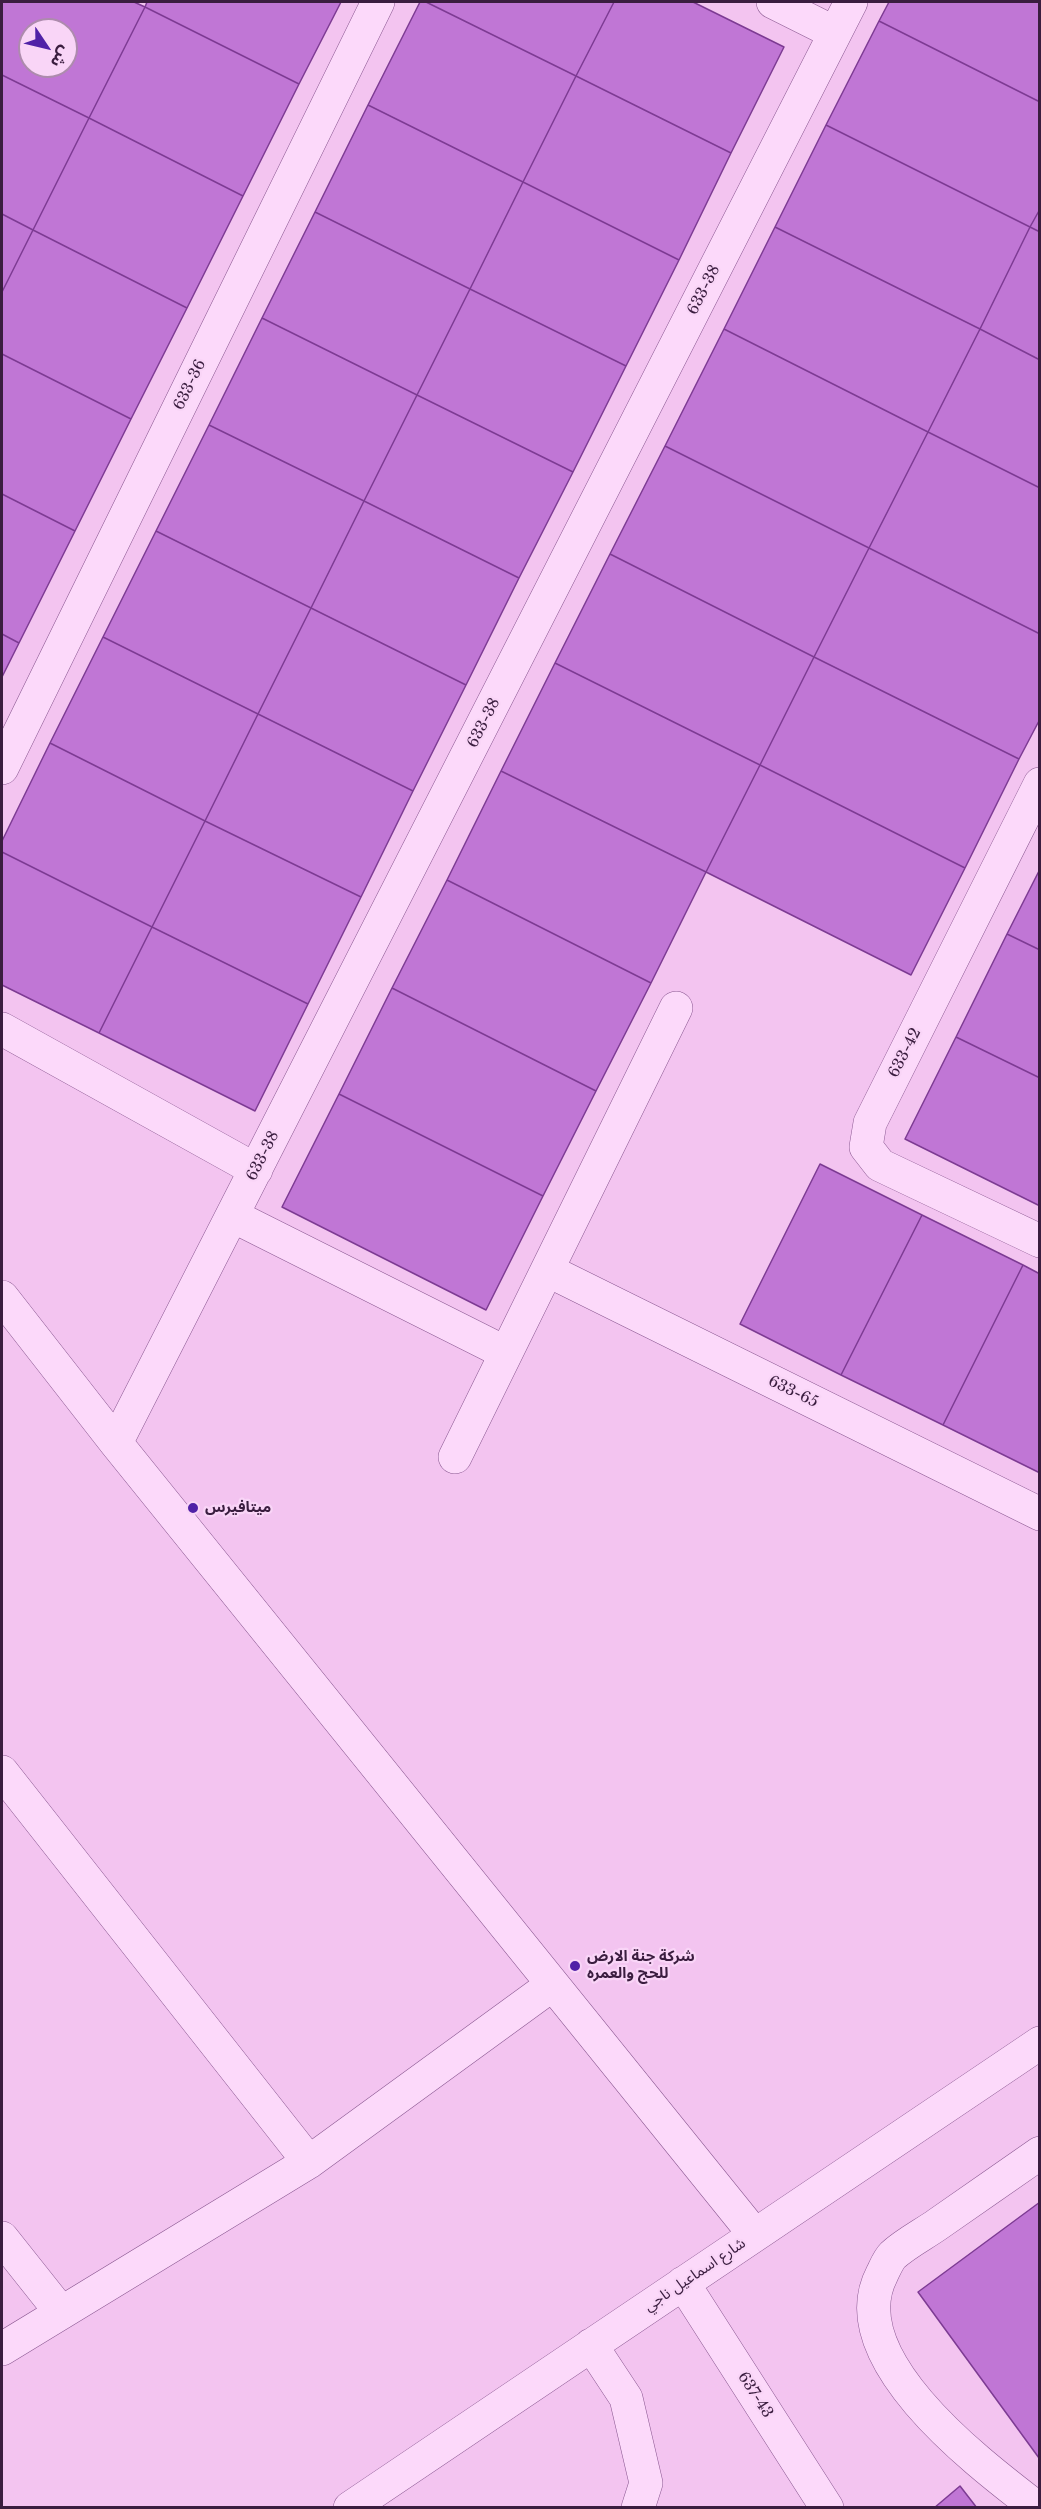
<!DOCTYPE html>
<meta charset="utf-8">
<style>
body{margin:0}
#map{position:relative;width:1041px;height:2509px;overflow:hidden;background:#f3c4f0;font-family:"Libre Baskerville","Noto Sans Arabic",serif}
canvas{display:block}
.frame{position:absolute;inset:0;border:3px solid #3a1d3f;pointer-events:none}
.north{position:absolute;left:18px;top:18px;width:60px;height:60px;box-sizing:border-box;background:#f9d5f7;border:2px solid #ad8bad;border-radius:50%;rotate:125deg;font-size:16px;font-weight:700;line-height:24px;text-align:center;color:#3a1d3f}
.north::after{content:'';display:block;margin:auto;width:21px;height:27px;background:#5021a7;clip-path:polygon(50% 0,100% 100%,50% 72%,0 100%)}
</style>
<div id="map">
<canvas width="1041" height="2509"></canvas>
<div class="frame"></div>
<div class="north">ش</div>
</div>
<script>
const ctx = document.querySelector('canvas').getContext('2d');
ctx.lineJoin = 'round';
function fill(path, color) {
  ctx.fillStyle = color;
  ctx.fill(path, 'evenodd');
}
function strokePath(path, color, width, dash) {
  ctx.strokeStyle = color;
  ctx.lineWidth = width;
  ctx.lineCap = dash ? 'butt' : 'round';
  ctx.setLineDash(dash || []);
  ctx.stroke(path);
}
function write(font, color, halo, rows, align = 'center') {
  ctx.font = font + ' "Libre Baskerville","Noto Sans Arabic",serif';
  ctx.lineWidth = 4.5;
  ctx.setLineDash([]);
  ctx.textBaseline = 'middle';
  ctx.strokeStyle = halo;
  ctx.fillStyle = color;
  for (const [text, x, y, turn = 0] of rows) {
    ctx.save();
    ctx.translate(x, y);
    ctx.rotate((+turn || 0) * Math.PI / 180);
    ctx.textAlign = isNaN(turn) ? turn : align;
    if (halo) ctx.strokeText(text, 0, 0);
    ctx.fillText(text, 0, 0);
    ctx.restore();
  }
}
const building = new Path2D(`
 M2,2H134L145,7L89,118L2,75ZM30,30H66V66H30Z
 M147,2H341L299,84L145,7Z
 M420,2H426L576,76L523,182L368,105Z
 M426,2H614L576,76Z
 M614,2H693L784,47L731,153L576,76Z
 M889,2H1040V102L879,21Z
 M145,7L299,84L243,196L89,118Z
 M879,21L1040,102V209L1030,227L826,125Z
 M2,75L89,118L33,230L2,214Z
 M576,76L731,153L679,260L523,182Z
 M368,105L523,182L470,289L315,212Z
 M89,118L243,196L187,308L33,230Z
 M826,125L1030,227L980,329L775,227Z
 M523,182L679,260L626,366L470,289Z
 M1040,209V232L1030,227Z
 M315,212L470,289L417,395L262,318Z
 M2,214L33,230L2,292Z
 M775,227L980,329L928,432L724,329Z
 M1030,227L1040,232V360L980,329Z
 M33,230L187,308L131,419L2,354V292Z
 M470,289L626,366L573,472L417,395Z
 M262,318L417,395L364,501L209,425Z
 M724,329L928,432L869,548L665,446Z
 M980,329L1040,360V488L928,432Z
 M2,354L131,419L75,531L2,494Z
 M417,395L573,472L519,578L364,501Z
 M209,425L364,501L311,608L156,531Z
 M928,432L1040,488V634L869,548Z
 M665,446L869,548L814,657L610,554Z
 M2,494L75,531L19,643L2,634Z
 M364,501L519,578L466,685L311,608Z
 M156,531L311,608L258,714L103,637Z
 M869,548L1040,634V719L1019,759L814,657Z
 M610,554L814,657L760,765L555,663Z
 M311,608L466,685L413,791L258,714Z
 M2,634L19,643L2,677Z
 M103,637L258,714L205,821L50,743Z
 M814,657L1019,759L965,868L760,765Z
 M555,663L760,765L706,872L501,771Z
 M258,714L413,791L361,897L205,821Z
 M50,743L205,821L152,927L2,852V841Z
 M760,765L965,868L911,975L706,872Z
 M501,771L706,872L651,983L447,880Z
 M205,821L361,897L308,1004L152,927Z
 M2,852L152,927L99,1033L2,985Z
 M1040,869V950L1007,934Z
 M447,880L651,983L596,1091L392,988Z
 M152,927L308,1004L255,1111L99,1033Z
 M1007,934L1040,950V1078L956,1037Z
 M392,988L596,1091L543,1196L339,1094Z
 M956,1037L1040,1078V1206L905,1139Z
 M339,1094L543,1196L486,1310L282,1207Z
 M820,1164L922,1215L841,1375L740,1324Z
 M922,1215L1023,1265L943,1425L841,1375Z
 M1023,1265L1040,1274V1473L943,1425Z
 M1040,2202V2458H1039L918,2292Z
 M960,2486L977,2508H934Z`);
fill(building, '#c076d5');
strokePath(building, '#7d3b93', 1.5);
const minor = new Path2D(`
 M773,2L835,33
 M2,768L378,2
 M1040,784L870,1123L866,1147L880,1165L1040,1241
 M2,1029L256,1170
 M233,1216L506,1353
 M547,1270L1040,1514
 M2,1297L116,1443L755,2235
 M116,1443L851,2
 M455,1457L676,1008
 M2,1772L309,2162
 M2,2238L60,2311
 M683,2283L827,2508
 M591,2345L626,2398L646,2483L638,2508
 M2,2349L309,2162L552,1985
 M350,2508L1040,2043
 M1037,2508C980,2464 838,2358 882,2274C885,2268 888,2260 893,2255C906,2243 924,2234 938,2224C972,2200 1006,2177 1040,2153`);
strokePath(minor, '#8a5891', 34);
strokePath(minor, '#fcd9fa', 33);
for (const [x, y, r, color] of [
 [193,1508,6,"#5021a7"],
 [575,1966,6,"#5021a7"]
]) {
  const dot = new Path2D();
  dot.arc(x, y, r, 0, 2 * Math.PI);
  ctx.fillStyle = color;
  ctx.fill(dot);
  strokePath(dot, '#f9d5f7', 2);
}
write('15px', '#3a1d3f', '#f9d5f7', [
 ["633-38",704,290,-63],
 ["633-36",190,385,-64],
 ["633-38",484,723,-63],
 ["633-42",905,1053,-63],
 ["633-38",263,1156,-63],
 ["633-65",793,1392,26],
 ["شارع اسماعيل ناجي",695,2275,-34],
 ["637-43",755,2395,57]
]);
write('bold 15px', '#3a1d3f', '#f9d5f7', [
 ["ميتافيرس",205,1508],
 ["شركة جنة الارض",587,1957],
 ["للحج والعمره",587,1974]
], 'left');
</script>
